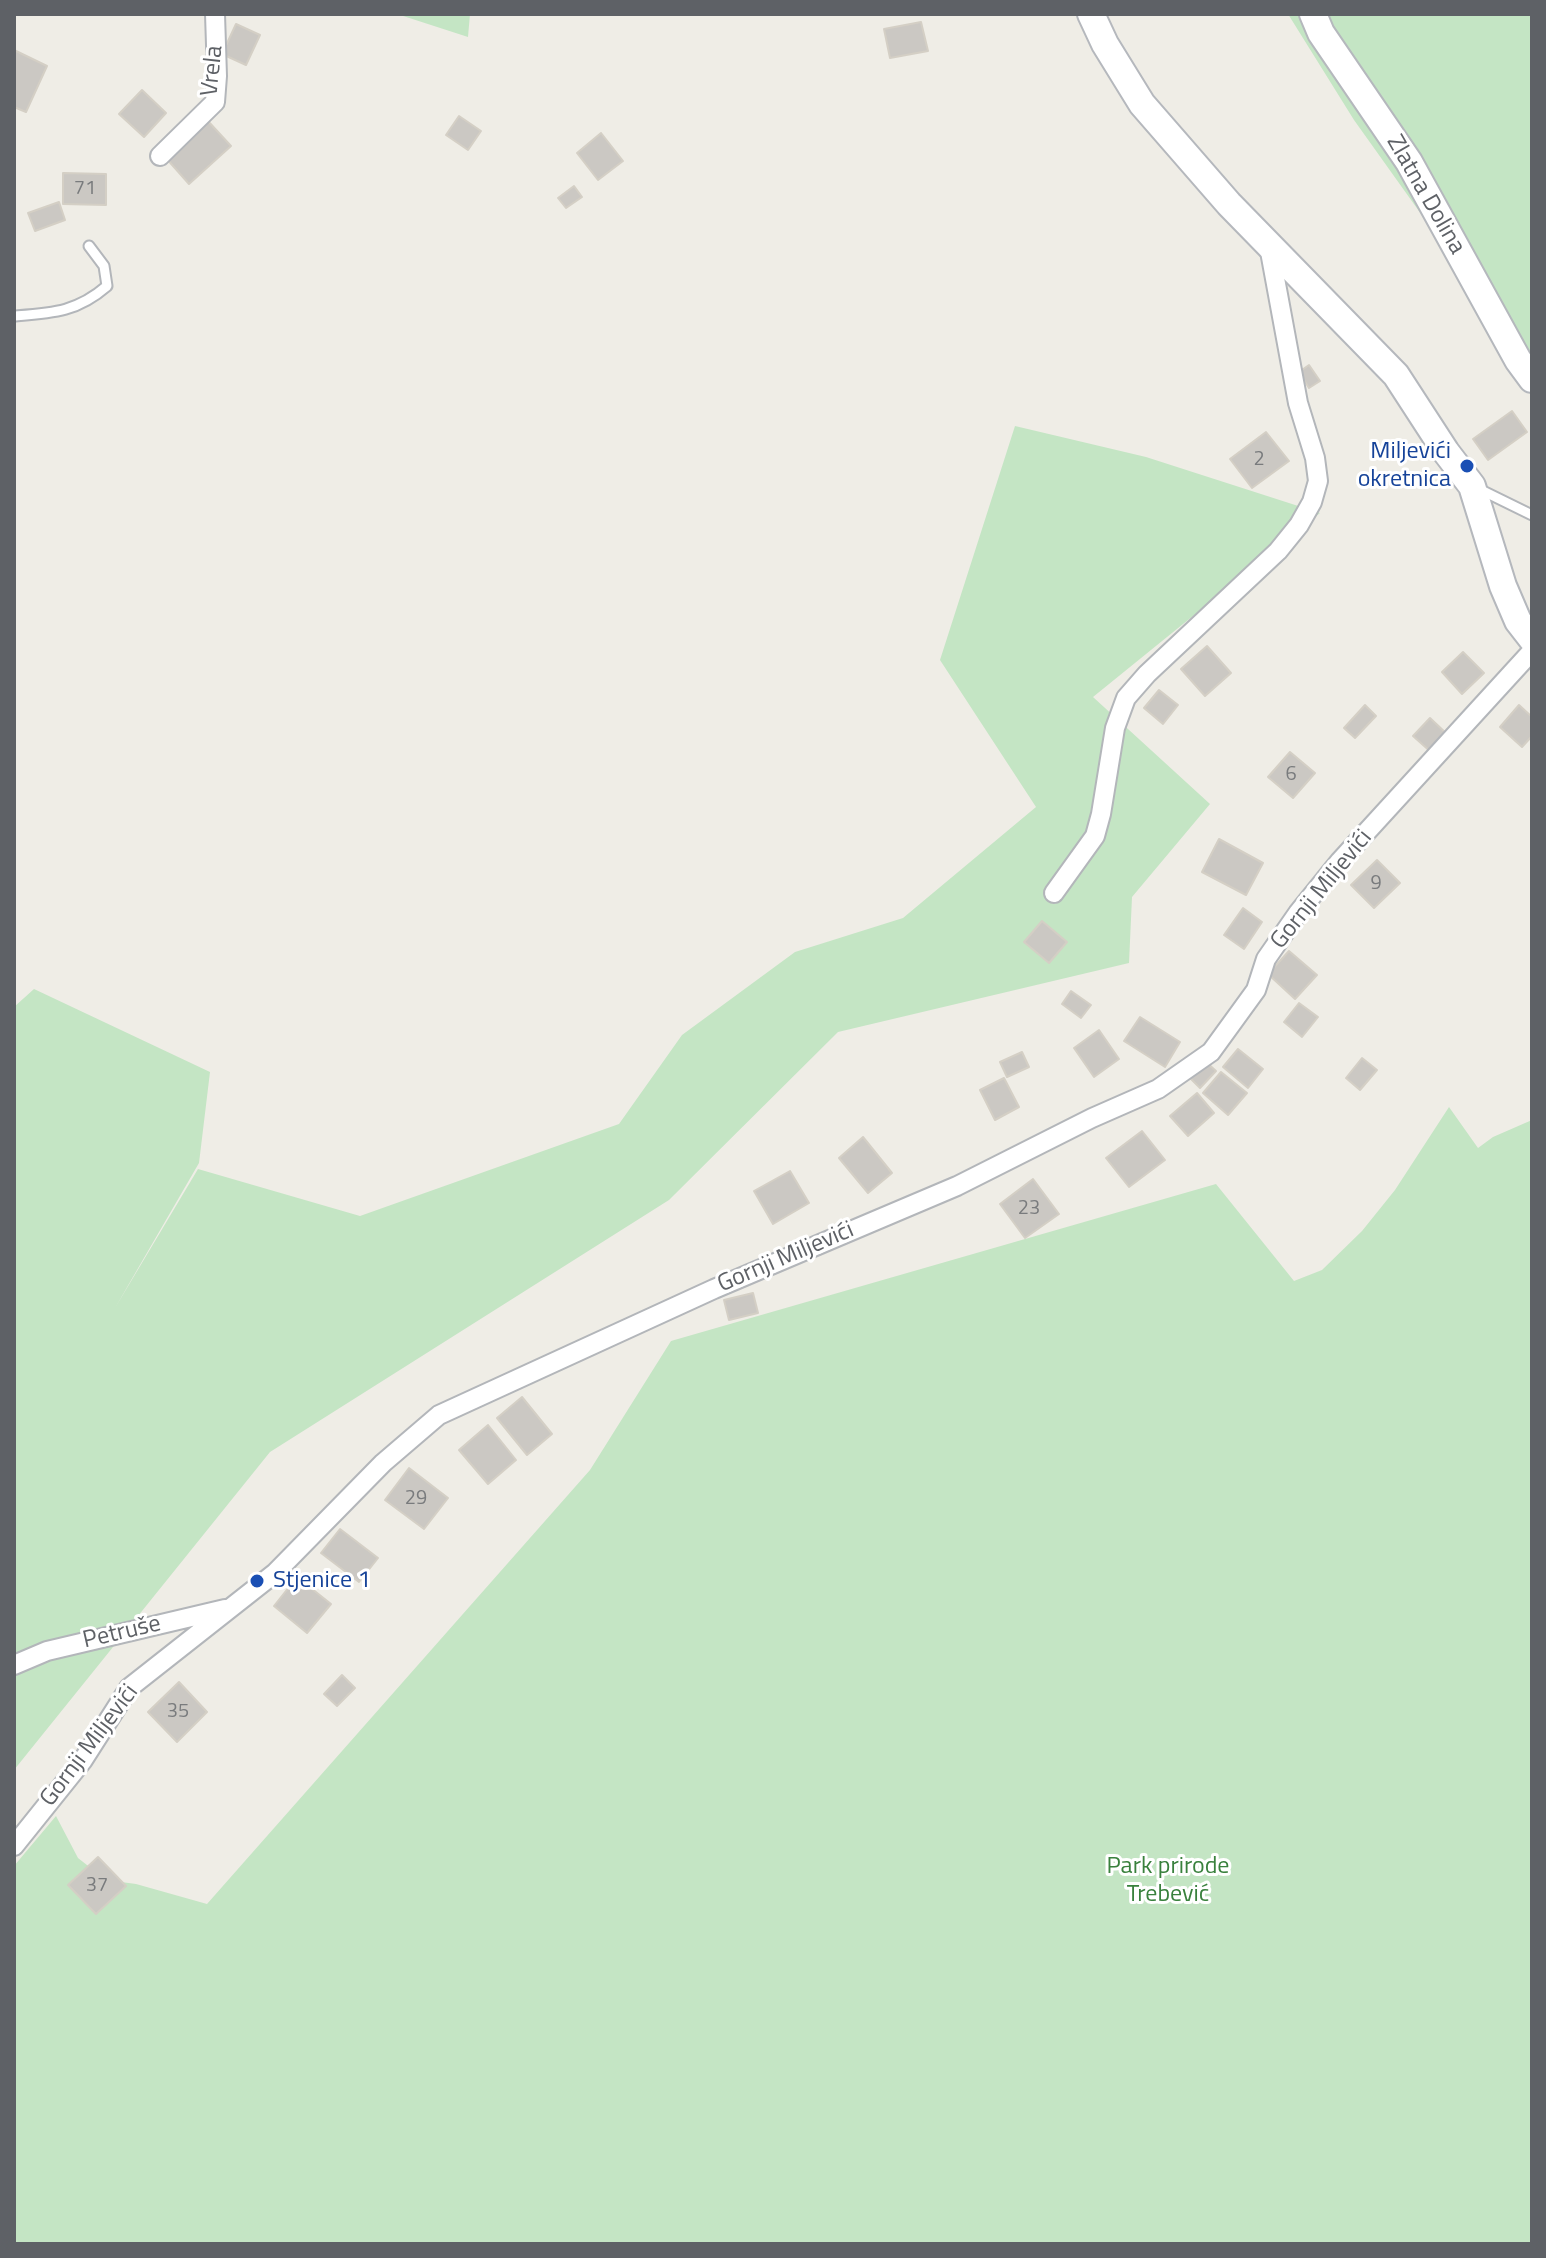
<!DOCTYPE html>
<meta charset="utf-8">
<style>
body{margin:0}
#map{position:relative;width:1546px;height:2258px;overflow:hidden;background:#efede6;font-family:"Titillium Web",sans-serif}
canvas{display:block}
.frame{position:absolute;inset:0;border:16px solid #5e6166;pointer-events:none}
</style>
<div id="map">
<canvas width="1546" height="2258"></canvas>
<div class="frame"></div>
</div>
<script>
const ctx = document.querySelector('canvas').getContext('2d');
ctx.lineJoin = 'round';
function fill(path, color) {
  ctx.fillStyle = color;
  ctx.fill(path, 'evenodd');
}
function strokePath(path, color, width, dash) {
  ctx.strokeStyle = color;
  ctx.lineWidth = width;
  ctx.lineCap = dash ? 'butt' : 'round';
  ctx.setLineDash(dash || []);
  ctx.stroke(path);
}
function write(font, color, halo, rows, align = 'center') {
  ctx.font = font + ' "Titillium Web",sans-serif';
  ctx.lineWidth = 6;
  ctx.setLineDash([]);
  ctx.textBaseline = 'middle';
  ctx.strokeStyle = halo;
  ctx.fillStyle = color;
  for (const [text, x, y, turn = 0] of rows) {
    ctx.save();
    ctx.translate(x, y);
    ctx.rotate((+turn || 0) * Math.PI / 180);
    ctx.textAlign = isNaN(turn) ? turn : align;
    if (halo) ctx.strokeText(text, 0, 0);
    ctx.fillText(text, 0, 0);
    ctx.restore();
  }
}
fill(new Path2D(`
 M397,14H470L468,37Z
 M1288,14H1532V393L1446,249L1354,120Z
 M1015,426L1146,457L1320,513L1093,697L1210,804L1132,897L1129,963L838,1032L669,1200L270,1452L14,1770V1007L34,989L210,1072L199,1163L115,1308L198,1169L360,1216L619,1124L682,1035L795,952L903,918L1036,807L940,660Z
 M1449,1107L1478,1148L1493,1137L1532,1120V2244H14V1866L56,1816L78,1858L106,1880L136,1884L207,1904L590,1470L671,1341L1216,1184L1294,1281L1322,1270L1362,1231L1395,1190Z`), '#c4e5c4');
const building = new Path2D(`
 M921,22L928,51L890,58L884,29Z
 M236,24L260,35L246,65L222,54Z
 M14,50L47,66L26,112L14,107Z
 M142,90L166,113L144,137L119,114Z
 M459,116L481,131L468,150L446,135Z
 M207,120L231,146L189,184L166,158Z
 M601,133L623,161L598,180L577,153Z
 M63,173L106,174V205L63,204Z
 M574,186L582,197L566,208L558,198Z
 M59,202L65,220L35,231L28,213Z
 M1309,365L1320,381L1309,388L1299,372Z
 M1512,411L1527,432L1488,460L1473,439Z
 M1266,432L1289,461L1252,488L1230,459Z
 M1207,646L1231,673L1205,696L1181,669Z
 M1463,652L1484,673L1462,694L1442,672Z
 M1159,690L1178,705L1163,724L1144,708Z
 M1365,705L1376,716L1355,738L1344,728Z
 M1519,705L1532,717V736L1522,747L1500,727Z
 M1430,718L1448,735L1432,753L1413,736Z
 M1290,752L1315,773L1293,798L1268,777Z
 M1219,839L1263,863L1246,895L1202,872Z
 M1377,860L1400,883L1374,908L1351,885Z
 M1243,908L1262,922L1244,949L1224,935Z
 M1042,921L1067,942L1049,963L1024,942Z
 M1289,951L1317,975L1295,999L1268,974Z
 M1071,991L1091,1005L1081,1018L1062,1004Z
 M1299,1003L1318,1017L1302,1037L1284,1022Z
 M1140,1017L1180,1042L1165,1067L1124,1041Z
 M1099,1030L1119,1059L1094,1077L1074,1048Z
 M1238,1049L1263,1069L1248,1088L1223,1067Z
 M1022,1052L1029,1067L1007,1077L1000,1062Z
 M1362,1058L1377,1070L1360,1090L1346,1078Z
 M1205,1061L1216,1071L1200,1088L1190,1078Z
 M1221,1072L1247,1093L1228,1115L1203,1093Z
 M1004,1078L1019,1107L995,1120L980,1090Z
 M1197,1093L1214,1113L1188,1136L1170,1116Z
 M1142,1131L1165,1160L1129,1187L1106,1158Z
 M863,1137L892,1173L868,1193L839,1158Z
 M790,1171L809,1203L773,1224L754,1191Z
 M1033,1179L1059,1214L1025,1238L1000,1204Z
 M753,1293L758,1313L729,1320L724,1300Z
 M522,1397L552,1434L527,1455L497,1418Z
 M488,1425L516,1460L488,1484L459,1450Z
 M409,1468L448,1498L424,1529L385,1500Z
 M340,1529L378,1558L359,1582L321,1553Z
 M297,1577L331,1604L307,1633L274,1606Z
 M342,1675L355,1688L337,1706L324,1694Z
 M179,1682L207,1712L177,1742L148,1712Z
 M98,1857L126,1886L96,1914L68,1885Z`);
fill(building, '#cbc8c3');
strokePath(building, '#d4cfc5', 2);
const service = new Path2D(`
 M14,316C53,313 77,312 107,286L104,266L89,246
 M1479,489L1532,515`);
const minor = new Path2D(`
 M160,156L215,102L217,76L215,14
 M1054,893L1095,836L1101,814L1115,728L1126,698L1147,674L1278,551L1299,525L1312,502L1318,481L1315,458L1298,403L1269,246
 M14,1665L47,1651L225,1609
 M14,1846L83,1760L129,1688L275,1573L383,1463L439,1415L714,1289L957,1186L1092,1118L1158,1089L1211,1052L1256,990L1266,959L1298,913L1340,861L1532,651`);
const secondary = new Path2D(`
 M1091,14L1105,44L1142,104L1229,204L1396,375L1446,452L1472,486L1503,586L1518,621L1532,639
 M1313,14L1321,33L1409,162L1518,360L1532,379`);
strokePath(service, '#b3b6ba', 13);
strokePath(minor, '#b3b6ba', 22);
strokePath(secondary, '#b5b8bd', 30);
strokePath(service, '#fff', 9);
strokePath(minor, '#fff', 18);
strokePath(secondary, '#fff', 26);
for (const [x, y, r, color] of [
 [1467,466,8,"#1a4fb4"],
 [257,1581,8,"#1a4fb4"]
]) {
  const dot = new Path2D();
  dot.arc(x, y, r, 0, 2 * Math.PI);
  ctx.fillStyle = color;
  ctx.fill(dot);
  strokePath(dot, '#fff', 3);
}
write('20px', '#797b7d', null, [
 ["71",85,189],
 ["2",1259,460],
 ["6",1291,775],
 ["9",1376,884],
 ["23",1029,1209],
 ["29",416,1499],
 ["35",178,1712],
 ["37",97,1886]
]);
write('24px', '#5e6166', '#fff', [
 ["Vrela",213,71,-84],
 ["Zlatna Dolina",1425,195,60],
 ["Gornji Miljevići",1322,890,-51],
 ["Gornji Miljevići",786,1258,-23],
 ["Petruše",122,1633,-13],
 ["Gornji Miljevići",90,1746,-53]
]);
write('24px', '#164399', '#fff', [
 ["Miljevići",1451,452],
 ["okretnica",1451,480],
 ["Stjenice 1",273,1581,"left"]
], 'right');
write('24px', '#39813d', '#fff', [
 ["Park prirode",1168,1867],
 ["Trebević",1168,1895]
]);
</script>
